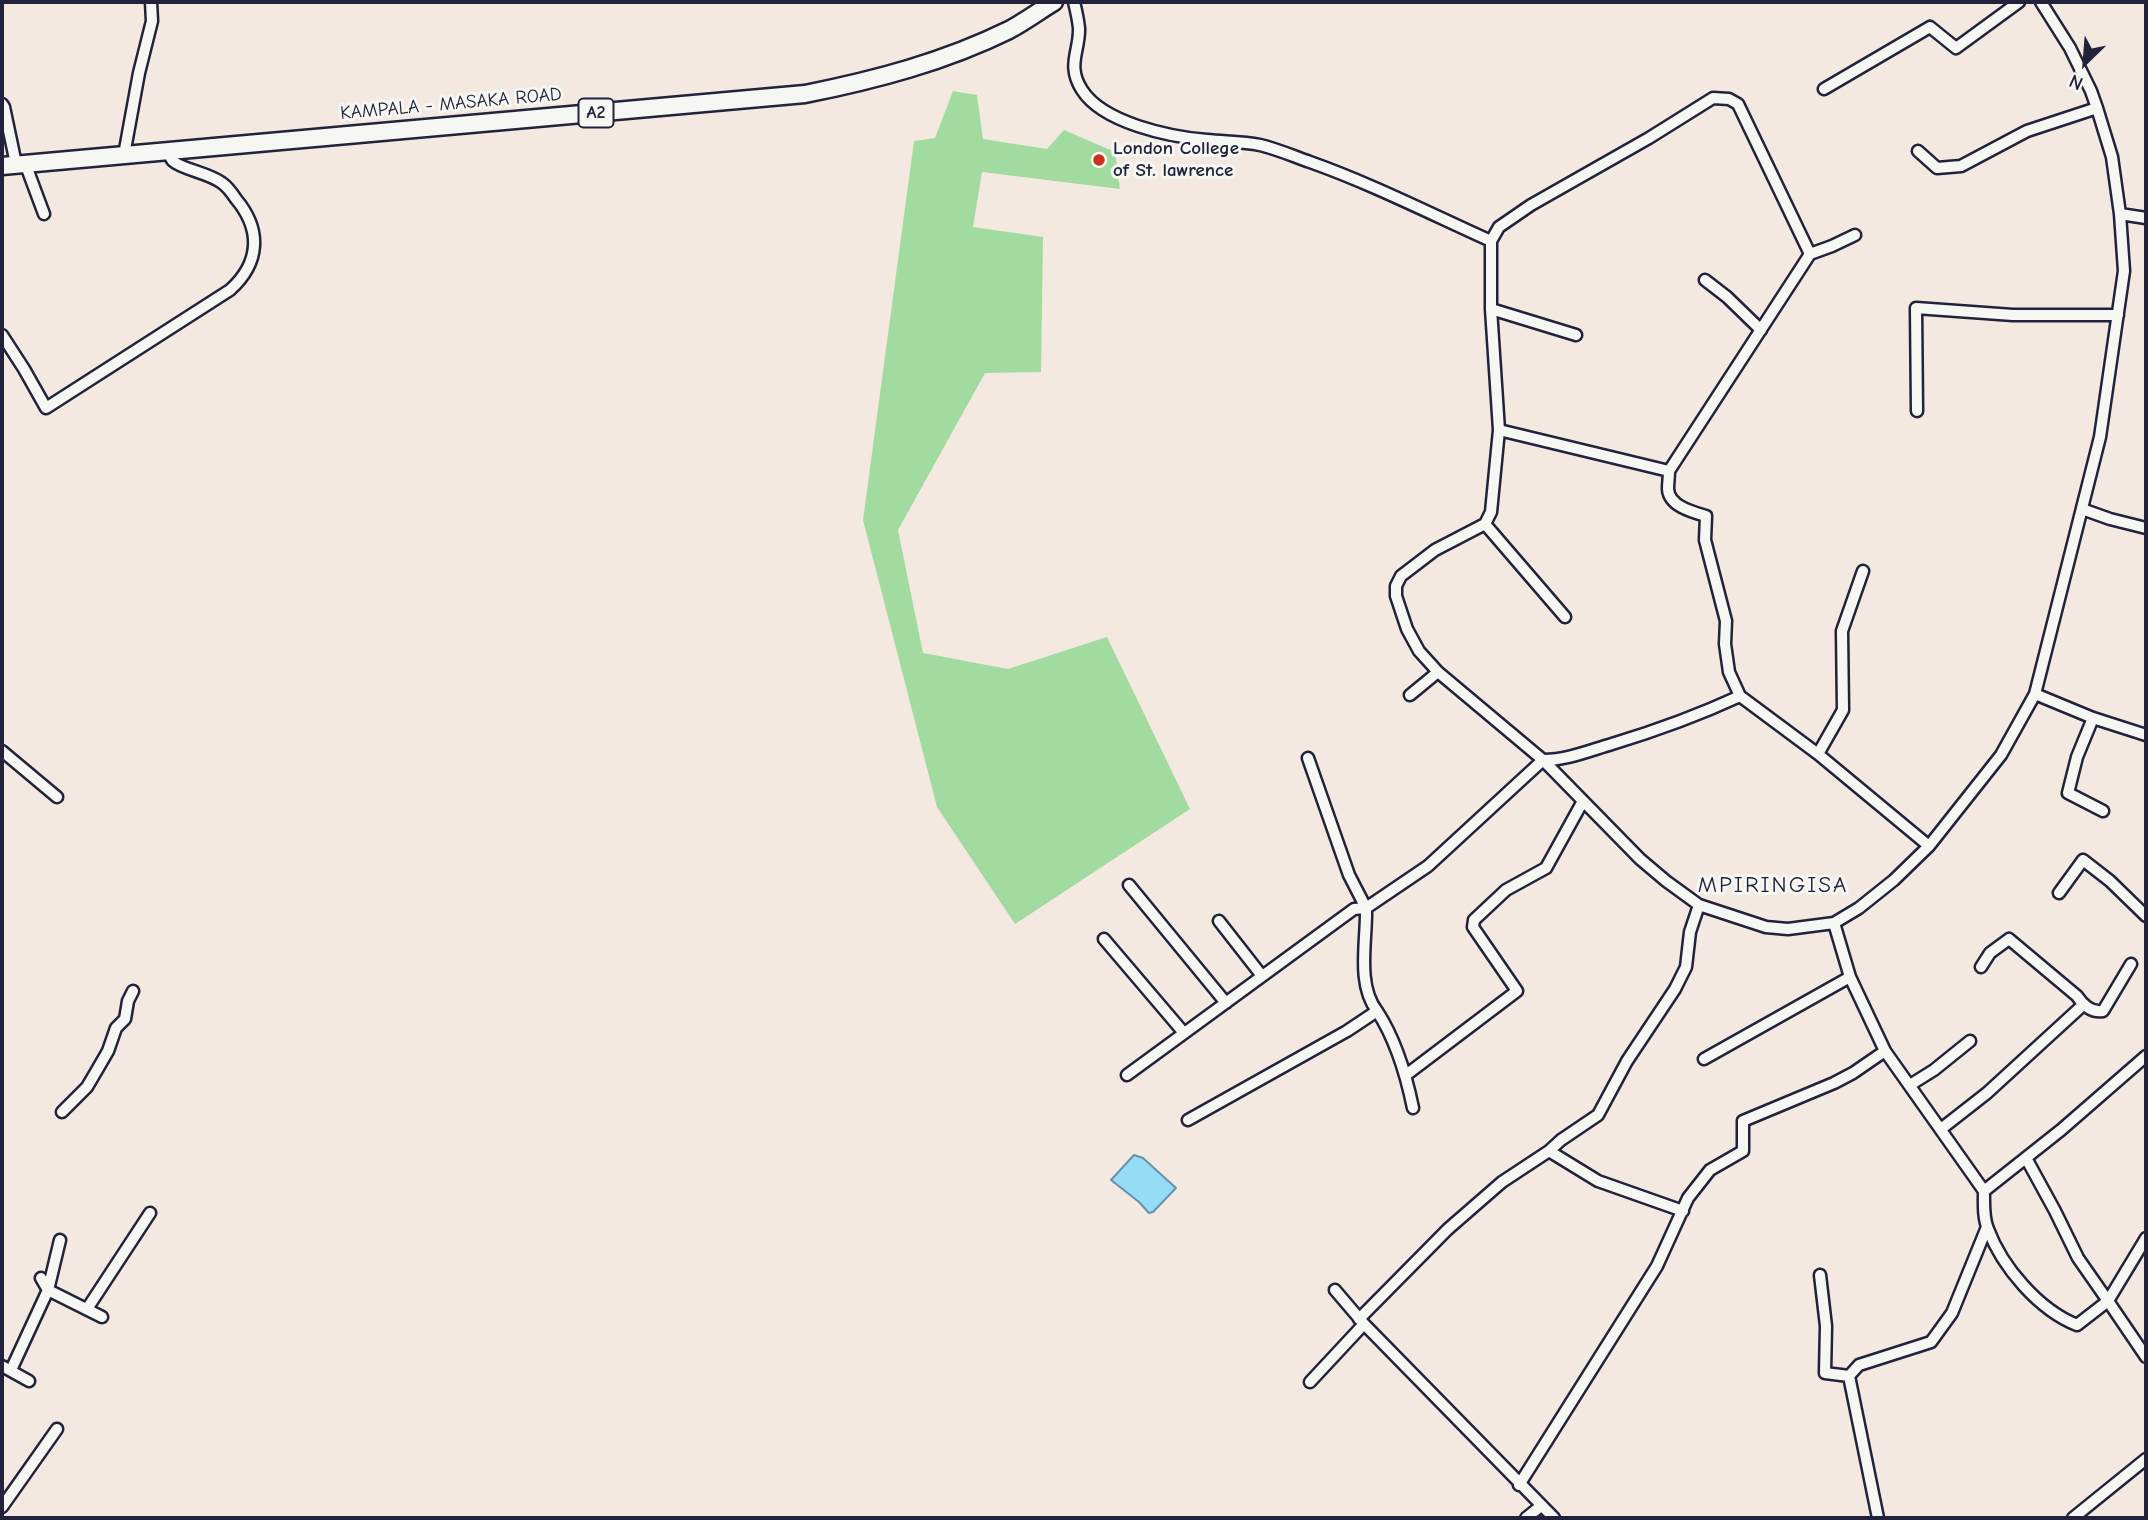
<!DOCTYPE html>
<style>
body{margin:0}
#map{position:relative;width:2148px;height:1520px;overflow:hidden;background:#f3e9e0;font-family:"Comic Neue",sans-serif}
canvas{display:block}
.frame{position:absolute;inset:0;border:4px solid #22223b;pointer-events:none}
.north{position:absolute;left:2050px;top:28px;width:70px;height:70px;-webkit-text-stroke:5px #f6f6f2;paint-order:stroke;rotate:205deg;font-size:19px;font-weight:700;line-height:28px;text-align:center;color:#22223b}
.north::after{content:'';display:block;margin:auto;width:24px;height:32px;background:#22223b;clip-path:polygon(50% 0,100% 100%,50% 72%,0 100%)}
</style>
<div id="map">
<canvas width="2148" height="1520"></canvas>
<div class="frame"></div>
<div class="north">N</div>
</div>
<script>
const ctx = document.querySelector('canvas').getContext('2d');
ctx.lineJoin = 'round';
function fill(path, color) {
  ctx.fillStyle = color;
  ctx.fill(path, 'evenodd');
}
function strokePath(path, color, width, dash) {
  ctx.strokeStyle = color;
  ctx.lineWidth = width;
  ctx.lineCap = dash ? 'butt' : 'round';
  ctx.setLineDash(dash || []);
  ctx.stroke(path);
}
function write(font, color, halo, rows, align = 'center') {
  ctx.font = font + ' "Comic Neue",sans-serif';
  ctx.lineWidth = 6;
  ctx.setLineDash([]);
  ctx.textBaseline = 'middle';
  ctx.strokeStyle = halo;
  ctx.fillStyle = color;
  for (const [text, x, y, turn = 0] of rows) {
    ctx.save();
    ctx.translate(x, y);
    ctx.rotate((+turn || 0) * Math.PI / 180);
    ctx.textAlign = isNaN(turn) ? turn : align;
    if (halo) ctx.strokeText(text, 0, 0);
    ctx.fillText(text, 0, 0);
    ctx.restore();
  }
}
fill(new Path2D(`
 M953,91L977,95L983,139L1047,149L1064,130L1115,152L1120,189L982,172L973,227L1043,237L1041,372L985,373L898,530L923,653L1008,669L1107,637L1190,809L1015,924L937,807L863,520L914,141L935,138Z`), '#a2dba0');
const water = new Path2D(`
 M1134,1155L1143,1158L1176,1188L1153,1212L1149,1213L1139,1202L1111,1180Z`);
fill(water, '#95ddf7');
strokePath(water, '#6792ac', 2);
const minor = new Path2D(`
 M1074,2C1076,10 1078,19 1079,28C1080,51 1066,65 1082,90C1103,123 1170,137 1207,140C1225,142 1242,141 1260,145C1277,149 1293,156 1310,162C1372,184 1431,214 1491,241V309L1499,430L1491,512L1485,524L1435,550L1401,576L1396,586V596L1407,629L1419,651L1438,672L1543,760L1640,859L1666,881L1699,905L1766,927L1788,929L1834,923L1850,977L1885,1051L1984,1191L2061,1130L2146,1056
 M1824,89L1930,27L1956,48L2019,2
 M2,104L4,107L16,164
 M1918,151L1937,168L1961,166L2027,131L2097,108
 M124,155L139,73L152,21L151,2
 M25,163L44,214
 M2120,214L2146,218
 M1855,235L1832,246L1810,254L1669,471C1669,477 1668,483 1668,489C1669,506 1692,512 1706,516L1705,540L1726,621L1725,644L1729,672L1740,696L1818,754L1929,846
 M1491,241L1499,227L1531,205L1649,138L1713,98L1729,99L1738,104L1810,254
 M1705,280L1727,297L1761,330
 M1491,309L1576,335
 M2,335L24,369L46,408L230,290C260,263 262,230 236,199C232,193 228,187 222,183C209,173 181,169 173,161C170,158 170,155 169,151
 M1917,411L1916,308L2013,315H2118
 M1499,430L1669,471
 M2082,509L2110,519L2146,528
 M1485,524L1565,617
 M2035,694L2093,718L2146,735
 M1410,695L1438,672
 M2093,718L2077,757L2068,793L2103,811
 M2,751L57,797
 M1818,754L1843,710L1842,631L1863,571
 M1129,885L1226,1003
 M2059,893L2083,860L2110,881L2146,916
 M1219,921L1262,976
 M1834,923L1859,908L1894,880L1929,846L2001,755L2035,694L2100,437L2124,271L2120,214L2112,157L2097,108L2091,91L2070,48L2041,2
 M1104,939L1184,1033
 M1981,967L1990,953L2009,939L2077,996C2083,1005 2091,1013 2103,1011L2131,964
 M1377,1011C1396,1040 1406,1074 1413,1108
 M1704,1059L1850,977
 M1127,1075L1354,909L1366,908L1349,875L1308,758
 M1406,1075L1517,991L1473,927L1474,920L1506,890L1546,868L1583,801
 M1910,1085L1934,1070L1970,1041
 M62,1112L87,1087L97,1070L108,1051L116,1028L125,1019L128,1001L133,991
 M1188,1120L1347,1031L1377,1011C1356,984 1367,940 1366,908L1428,866L1543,760C1567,760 1588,751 1612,744C1655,731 1699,715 1740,696
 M1941,1129L1987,1093L2083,1005
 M1549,1151L1598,1181L1683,1211
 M2026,1158L2055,1211L2078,1258L2108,1301L2146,1238
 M1984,1191C1984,1203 1983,1218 1988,1229C2002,1267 2039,1310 2077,1325L2108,1301L2146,1357
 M1820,1275L1826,1326L1825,1373L1849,1376
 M41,1278L48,1290L102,1317
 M1335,1290L1364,1324L1554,1518
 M87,1309L150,1213
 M1359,1319L1448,1229L1502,1182L1549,1151L1561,1140L1598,1115L1627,1061L1675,989L1686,967L1690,932L1699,905
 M2,1366L29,1381
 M11,1370L48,1290L60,1240
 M1849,1376L1859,1365L1931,1342L1952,1313L1987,1227
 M1849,1376L1878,1518
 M1310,1382L1364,1324
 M1519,1485L1657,1266L1688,1198L1710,1170L1743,1151V1121L1834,1083L1853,1073L1885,1051
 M2,1507L57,1429
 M1526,1518L1541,1506
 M2073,1518L2146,1459`);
const primary = new Path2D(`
 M2,166L805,94C875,80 944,62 1009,30C1024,22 1039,11 1054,2`);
strokePath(minor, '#22223b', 15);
strokePath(primary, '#22223b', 21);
strokePath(minor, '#f6f6f2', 10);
strokePath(primary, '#f6f6f2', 16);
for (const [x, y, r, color] of [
 [1099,160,7,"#c8321e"]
]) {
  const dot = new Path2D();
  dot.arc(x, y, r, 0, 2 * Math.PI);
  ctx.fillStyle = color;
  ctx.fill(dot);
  strokePath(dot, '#f6f6f2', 2.5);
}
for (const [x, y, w] of [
 [596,113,35]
]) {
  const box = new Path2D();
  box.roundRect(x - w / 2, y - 14.5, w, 29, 5);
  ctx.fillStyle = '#f6f6f2';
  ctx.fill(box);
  strokePath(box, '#22223b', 2);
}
write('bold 18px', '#22223b', null, [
 ["A2",596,113]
]);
write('19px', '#22223b', '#f6f6f2', [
 ["KAMPALA - MASAKA ROAD",451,104,-5]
]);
write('bold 19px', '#22223b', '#f6f6f2', [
 ["London College",1113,149],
 ["of St. lawrence",1113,171]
], 'left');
ctx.letterSpacing = '2px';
write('23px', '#22223b', '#f6f6f2', [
 ["MPIRINGISA",1773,885]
]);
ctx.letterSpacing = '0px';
</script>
